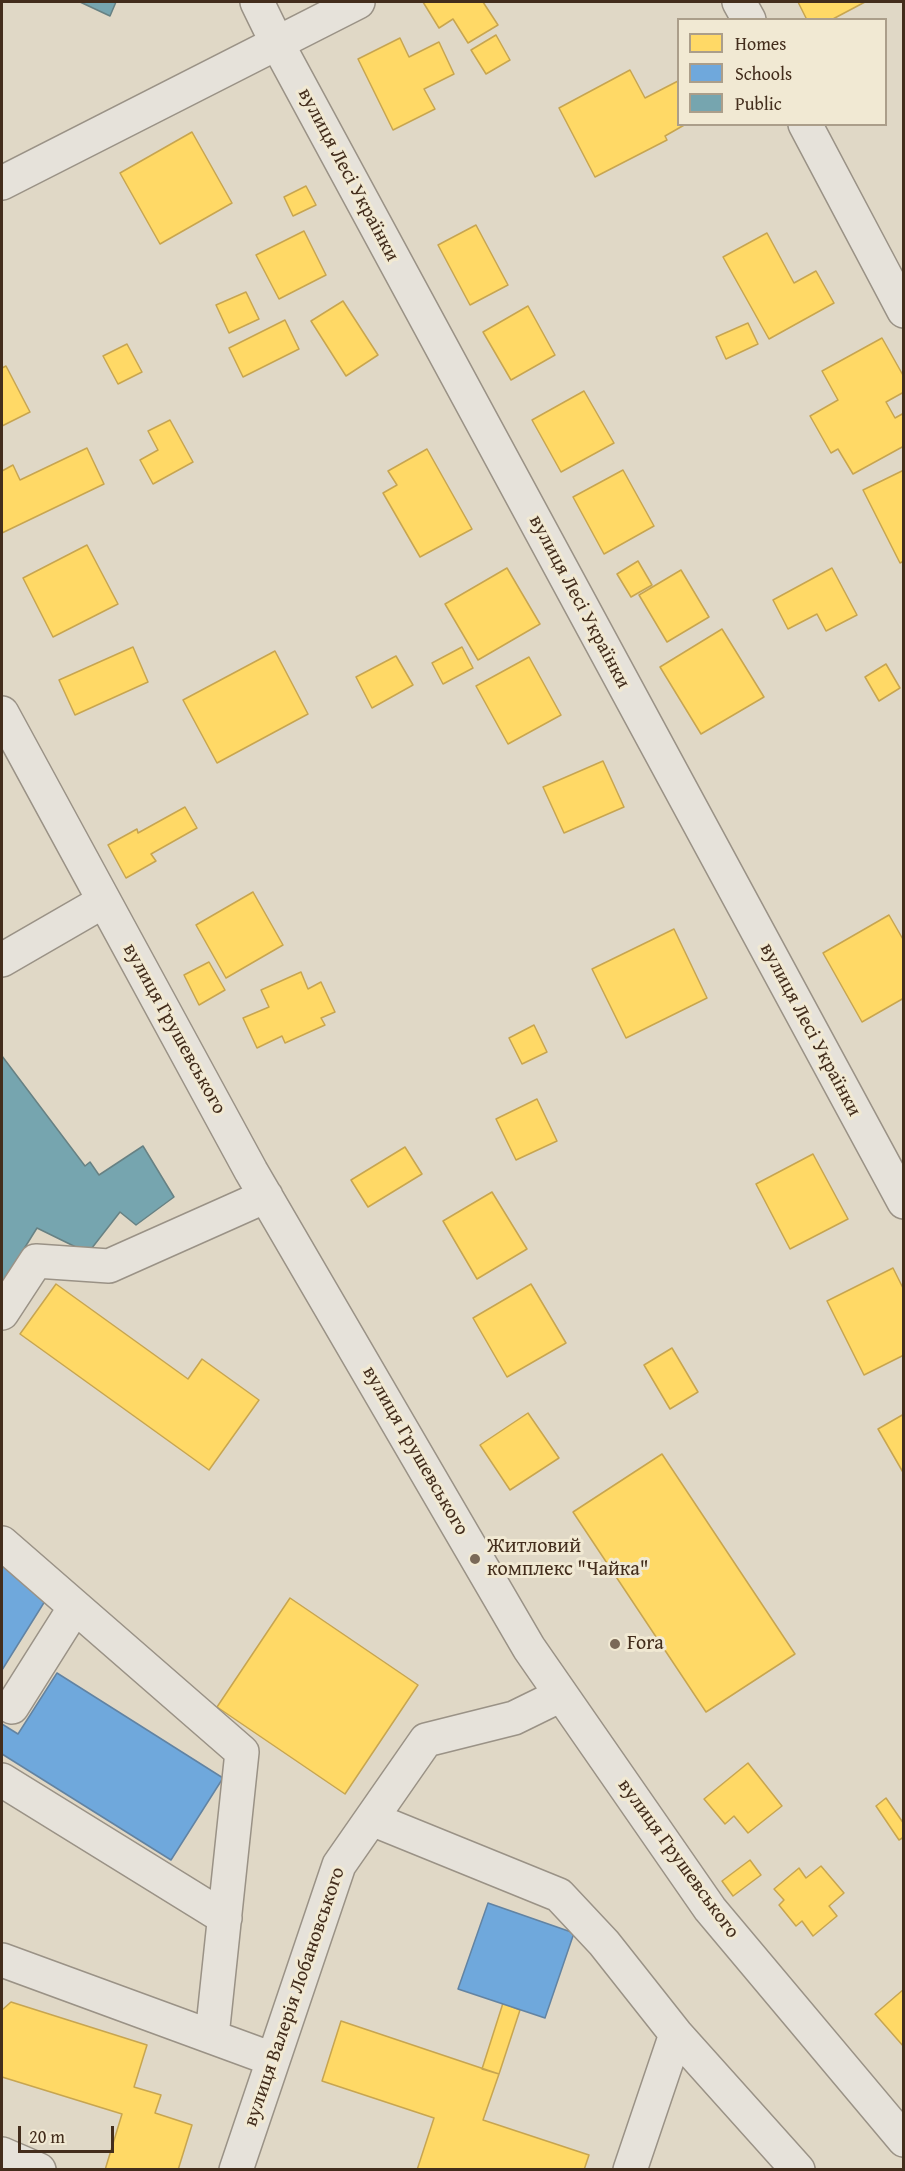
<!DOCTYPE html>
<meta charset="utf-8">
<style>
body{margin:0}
#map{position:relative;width:905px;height:2171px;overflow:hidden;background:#e0d8c6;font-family:"Gentium Book Plus",serif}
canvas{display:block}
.frame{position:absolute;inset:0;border:3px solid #432d1c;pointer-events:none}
.legend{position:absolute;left:677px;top:18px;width:210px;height:108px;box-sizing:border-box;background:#f1e9d3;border:2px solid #ab9e8a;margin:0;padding:8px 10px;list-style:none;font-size:18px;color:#432d1c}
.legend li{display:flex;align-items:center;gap:12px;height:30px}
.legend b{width:30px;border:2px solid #ab9e8a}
.scale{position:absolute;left:18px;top:2126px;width:96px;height:27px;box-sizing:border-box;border:3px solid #432d1c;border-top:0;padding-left:8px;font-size:18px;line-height:21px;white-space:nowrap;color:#432d1c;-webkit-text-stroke:4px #f1e9d3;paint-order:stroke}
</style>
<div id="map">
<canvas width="905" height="2171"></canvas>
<div class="frame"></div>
<ul class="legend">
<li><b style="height:16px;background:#ffd966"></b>Homes</li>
<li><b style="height:16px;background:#6fa8dc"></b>Schools</li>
<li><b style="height:16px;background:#76a5af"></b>Public</li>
</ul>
<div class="scale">20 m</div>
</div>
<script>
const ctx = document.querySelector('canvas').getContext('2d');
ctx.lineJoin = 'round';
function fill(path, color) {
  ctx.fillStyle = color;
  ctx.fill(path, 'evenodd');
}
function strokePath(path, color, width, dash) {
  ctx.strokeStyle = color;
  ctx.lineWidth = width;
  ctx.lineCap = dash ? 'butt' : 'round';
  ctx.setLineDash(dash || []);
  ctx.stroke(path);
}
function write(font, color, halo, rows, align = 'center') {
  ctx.font = font + ' "Gentium Book Plus",serif';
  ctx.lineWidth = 6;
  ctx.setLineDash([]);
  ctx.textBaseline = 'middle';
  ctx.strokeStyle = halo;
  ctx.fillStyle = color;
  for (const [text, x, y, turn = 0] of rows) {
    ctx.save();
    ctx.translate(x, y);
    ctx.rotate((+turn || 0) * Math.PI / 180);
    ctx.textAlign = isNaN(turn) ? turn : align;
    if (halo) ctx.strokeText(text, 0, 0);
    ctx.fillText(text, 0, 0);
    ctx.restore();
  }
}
const homes = new Path2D(`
 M423,2H483L498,25L468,43L453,19L439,28Z
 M798,2H865L831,20H807Z
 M496,35L510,60L486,74L471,50Z
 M400,38L409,57L439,42L454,74L424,89L435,109L393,130L358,59Z
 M630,70L645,98L678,81V124H686L665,136L667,140L595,177L559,108Z
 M192,132L232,203L160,244L120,173Z
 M306,186L316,205L293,216L284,197Z
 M476,225L508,285L470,305L438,245Z
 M304,231L326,275L279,299L256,255Z
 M767,233L794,283L816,271L834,303L769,339L723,257Z
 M246,292L259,319L229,333L216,305Z
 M343,301L378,355L346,376L311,321Z
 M528,306L555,355L511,380L483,332Z
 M285,320L299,349L243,377L229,348Z
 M748,323L758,344L726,359L716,337Z
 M882,338L904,377V392L886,402L895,418L904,413V446L853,474L838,449L831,453L810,416L838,400L822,371Z
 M127,344L142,372L118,384L103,356Z
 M6,366L30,412L2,426V368Z
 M584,391L614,443L561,472L532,420Z
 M170,420L193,462L153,484L140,460L158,450L148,431Z
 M87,448L104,484L2,533V471L13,465L20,480Z
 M427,449L472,529L420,557L383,493L397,485L388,471Z
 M623,470L654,526L604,554L573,497Z
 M904,470V561L900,563L863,490Z
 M87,545L118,604L53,637L23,578Z
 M638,561L652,585L631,597L617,574Z
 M507,568L540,624L478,660L445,604Z
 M832,568L857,615L826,631L817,614L788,629L773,600Z
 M681,570L709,617L667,642L639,595Z
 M722,629L764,697L701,734L660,667Z
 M133,647L148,682L75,715L59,680Z
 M462,647L473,668L443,684L432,663Z
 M275,651L308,714L217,763L183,700Z
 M396,656L413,685L372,708L356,677Z
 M529,657L561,715L508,744L476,686Z
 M886,664L900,688L879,701L865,677Z
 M603,761L624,807L564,833L543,787Z
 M185,807L197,828L151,854L156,861L126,878L108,845L137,829L138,833Z
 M253,892L283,945L226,978L196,925Z
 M889,915L904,941V998L862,1022L823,953Z
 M674,929L707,998L626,1038L592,969Z
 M209,962L225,990L199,1005L184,975Z
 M301,972L308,989L321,982L335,1012L321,1018L325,1025L285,1043L282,1036L257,1048L243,1018L269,1007L261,990Z
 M534,1025L547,1052L522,1064L509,1038Z
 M537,1099L557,1141L516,1160L496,1119Z
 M405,1147L422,1174L368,1207L351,1180Z
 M813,1154L848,1219L790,1249L756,1184Z
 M492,1192L527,1249L477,1279L443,1221Z
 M893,1268L904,1290V1355L864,1375L827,1301Z
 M56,1284L188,1379L202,1359L259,1400L209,1470L20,1334Z
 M531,1284L566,1343L507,1377L473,1318Z
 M672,1348L698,1392L670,1409L644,1365Z
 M528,1413L559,1458L510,1490L480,1445Z
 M904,1414V1474L878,1429Z
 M662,1454L795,1654L706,1712L573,1512Z
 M290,1598L418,1685L345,1794L217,1707Z
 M748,1763L782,1806L748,1833L734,1816L725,1824L704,1799Z
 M886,1798L904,1824V1837L899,1840L876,1806Z
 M750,1860L761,1875L733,1896L722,1881Z
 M821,1866L844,1893L829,1906L837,1916L813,1936L802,1921L796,1926L779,1905L784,1900L774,1889L799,1868L806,1878Z
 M904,1989V2047L875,2014Z
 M11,2002L147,2045L134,2087L161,2095L155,2113L192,2125L178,2170H105L122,2114L2,2077V2010Z
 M503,2003L520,2010L499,2074L482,2069Z
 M341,2021L499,2074L483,2120L589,2155L584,2170H417L434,2118L322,2081Z`);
fill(homes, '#ffd966');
strokePath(homes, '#c7a550', 1.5);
const schools = new Path2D(`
 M2,1564L50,1593L2,1670Z
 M57,1673L223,1778L171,1860L2,1754V1724L18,1734Z
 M488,1903L574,1933L545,2018L458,1989Z`);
fill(schools, '#6fa8dc');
strokePath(schools, '#6283a2', 1.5);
const public = new Path2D(`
 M80,2H116L110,16Z
 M2,1056L85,1166L90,1162L99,1175L143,1146L174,1197L136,1225L120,1212L88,1253L37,1228L2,1284Z`);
fill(public, '#76a5af');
strokePath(public, '#678183', 1.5);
const minor = new Path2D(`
 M257,2L277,43L904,1202
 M739,2L749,20
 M805,124L904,311
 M2,183L358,2
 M2,713L251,1171L529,1648L710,1909L904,2140
 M2,960L104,901
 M2,1313L36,1261L109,1266L266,1196
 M2,1543L242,1752L212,2036
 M12,1707L75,1607
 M2,1780L225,1918
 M372,1819L559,1895L604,1943L676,2034L798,2170
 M2,1960L272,2059
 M2,2154L39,2170
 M236,2170L339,1865L426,1740L514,1718L561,1695
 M630,2170L676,2034`);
strokePath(minor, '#9a9286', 36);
strokePath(minor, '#e6e2da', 33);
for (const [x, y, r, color] of [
 [475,1559,6,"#7a6958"],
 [615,1644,6,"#7a6958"]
]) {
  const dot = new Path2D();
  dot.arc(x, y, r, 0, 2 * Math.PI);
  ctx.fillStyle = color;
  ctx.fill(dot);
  strokePath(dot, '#f1e9d3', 2);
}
write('20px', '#432d1c', '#f1e9d3', [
 ["вулиця Лесі Українки",348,175,62],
 ["вулиця Лесі Українки",579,602,62],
 ["вулиця Грушевського",174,1029,61],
 ["вулиця Лесі Українки",810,1030,62],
 ["вулиця Грушевського",415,1451,60],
 ["вулиця Грушевського",678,1859,54],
 ["вулиця Валерія Лобановського",295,1997,-71]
]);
write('20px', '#432d1c', '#f1e9d3', [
 ["Житловий",487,1547],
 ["комплекс \"Чайка\"",487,1570],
 ["Fora",627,1644]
], 'left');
</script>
